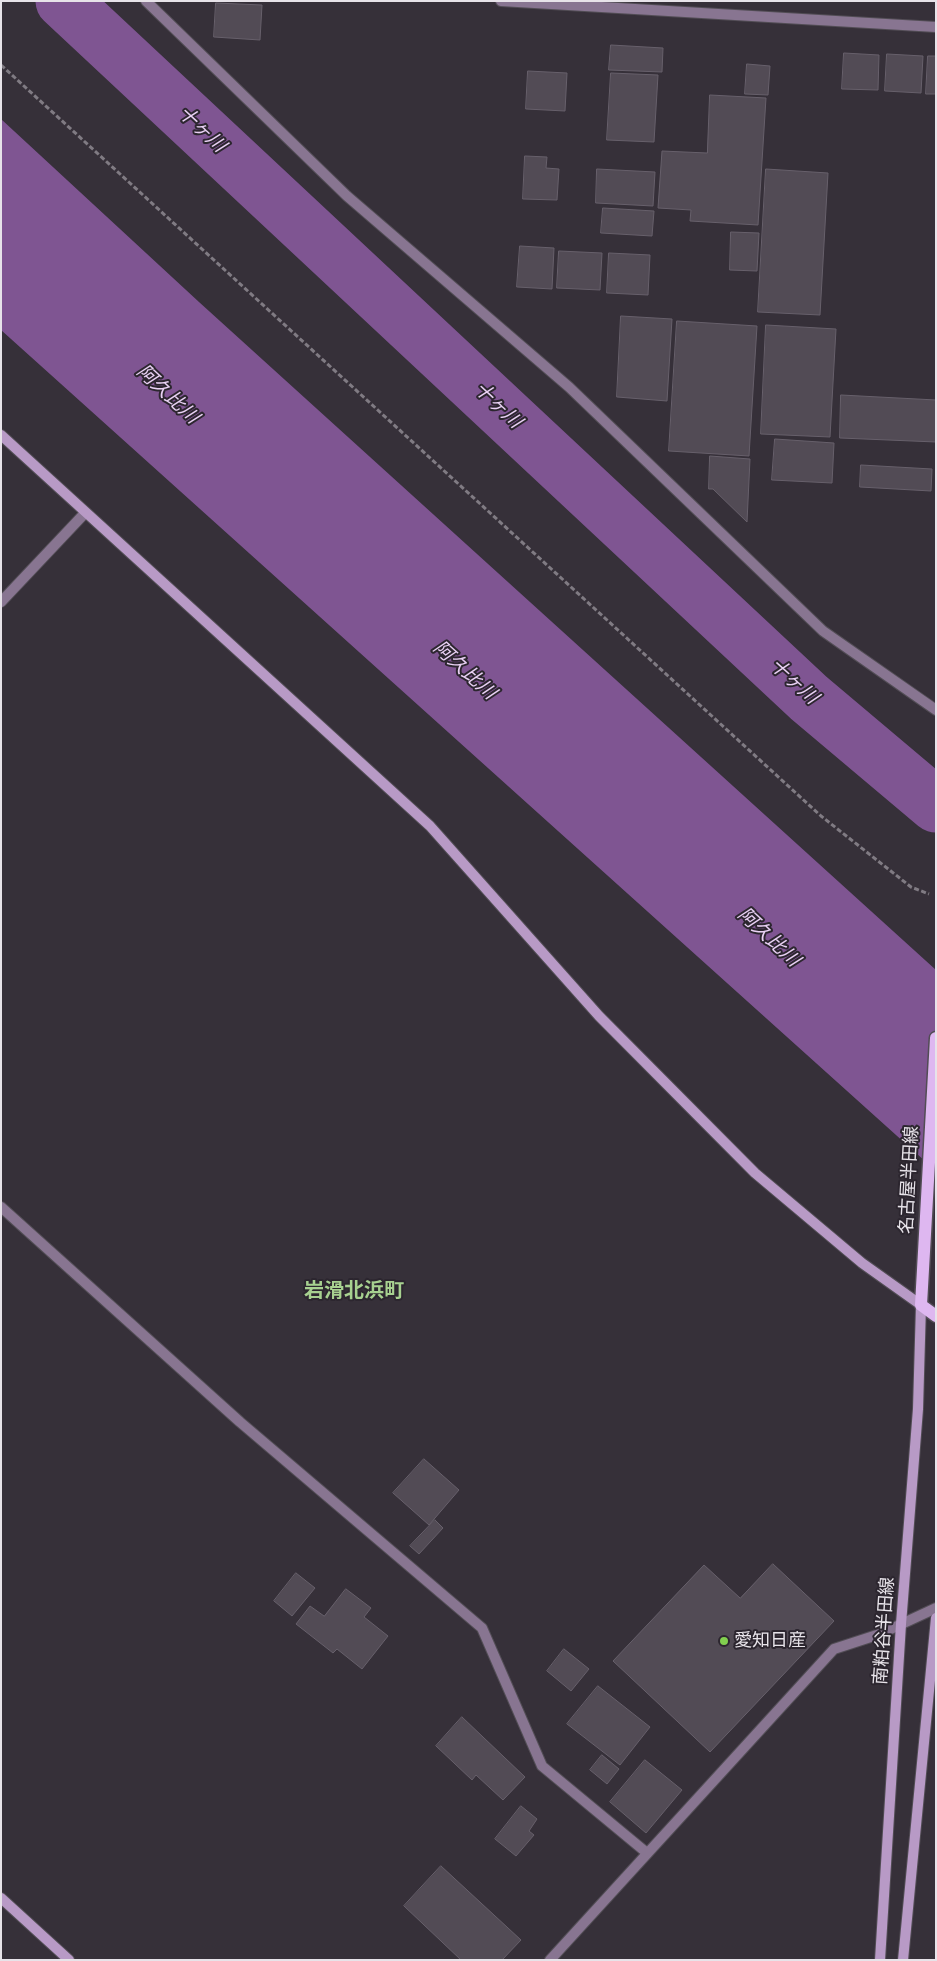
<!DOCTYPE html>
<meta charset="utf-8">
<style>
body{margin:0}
#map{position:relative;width:937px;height:1961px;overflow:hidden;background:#363039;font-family:"Sofia Sans Condensed",sans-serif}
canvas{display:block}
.frame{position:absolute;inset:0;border:2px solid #e7e3e9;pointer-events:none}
</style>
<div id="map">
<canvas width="937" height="1961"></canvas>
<div class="frame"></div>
</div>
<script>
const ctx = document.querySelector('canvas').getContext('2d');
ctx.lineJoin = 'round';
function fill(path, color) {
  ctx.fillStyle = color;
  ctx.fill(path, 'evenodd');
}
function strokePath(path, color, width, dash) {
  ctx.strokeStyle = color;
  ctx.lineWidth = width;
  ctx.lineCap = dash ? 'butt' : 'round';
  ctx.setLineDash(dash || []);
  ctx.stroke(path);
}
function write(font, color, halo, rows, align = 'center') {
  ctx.font = font + ' "Sofia Sans Condensed","Noto Sans JP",sans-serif';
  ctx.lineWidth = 4;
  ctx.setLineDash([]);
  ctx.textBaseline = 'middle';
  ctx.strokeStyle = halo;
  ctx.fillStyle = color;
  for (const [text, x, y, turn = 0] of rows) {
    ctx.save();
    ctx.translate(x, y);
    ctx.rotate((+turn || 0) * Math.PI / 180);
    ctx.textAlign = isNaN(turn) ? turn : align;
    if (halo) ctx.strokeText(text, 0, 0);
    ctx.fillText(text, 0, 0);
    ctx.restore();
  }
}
fill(new Path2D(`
 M1,119L199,302L936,970V1171L1,330Z`), '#7f5592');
strokePath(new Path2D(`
 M63,1L809,698L936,805`), '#7f5592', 55);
const building = new Path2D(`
 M216,3L262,5L260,40L214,37Z
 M611,45L663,48L662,72L609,70Z
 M844,53L879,55L878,90L842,89Z
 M887,54L923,56L921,93L885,91Z
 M928,56H936V94H926Z
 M747,64L770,66L768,95L745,94Z
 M528,71L567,73L565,111L526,109Z
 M611,73L658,75L654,142L607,140Z
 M710,95L766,98L758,225L690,221L691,210L658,208L662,151L707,153Z
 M525,156L547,157L546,168L559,169L557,200L523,199Z
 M597,169L655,172L653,206L596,203Z
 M766,169L828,173L820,315L758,312Z
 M603,208L654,211L652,236L601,233Z
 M731,232L759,233L757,271L730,270Z
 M520,246L554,248L552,289L517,287Z
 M559,251L602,253L600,290L557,288Z
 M609,253L650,255L648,295L607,293Z
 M621,316L672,319L667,401L617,397Z
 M677,321L757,326L749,456L669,451Z
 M766,325L836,329L830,437L761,434Z
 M841,395L936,400V442L840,438Z
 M775,439L834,443L832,483L772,480Z
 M710,456L750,459L747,522L713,489H709Z
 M861,465L932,469L931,491L860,487Z
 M424,1459L459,1490L429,1525L393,1493Z
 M435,1520L443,1528L419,1554L410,1546Z
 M773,1564L834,1621L710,1752L613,1661L704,1565L740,1598Z
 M296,1573L315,1588L292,1616L274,1601Z
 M346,1589L371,1608L364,1617L388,1636L362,1669L337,1649L333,1653L296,1624L310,1606L324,1616Z
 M564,1649L589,1669L571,1691L547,1671Z
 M598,1686L650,1727L620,1765L567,1724Z
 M462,1717L525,1777L503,1800L476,1775L472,1780L436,1746Z
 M602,1755L619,1769L607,1784L590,1770Z
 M645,1760L682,1790L646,1833L610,1802Z
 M521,1806L537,1819L529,1831L534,1835L516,1856L495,1839Z
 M441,1866L521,1940L502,1960H461L404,1906Z`);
fill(building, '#524b55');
strokePath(building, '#67606b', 1);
const street = new Path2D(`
 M146,1L347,196L569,387L823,631L936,710
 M501,1L936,27
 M1,602L85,513
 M1,1207L240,1422L482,1628L542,1766L647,1853
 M550,1960L834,1649L880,1634L936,1608`);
const secondary = new Path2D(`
 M1,435L430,826L599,1016L755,1173L862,1263L921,1305L918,1409L901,1624L880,1960
 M1,1898L69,1960
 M903,1960L936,1618`);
const primary = new Path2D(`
 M936,1038L921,1305L936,1316`);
strokePath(street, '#524d55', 12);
strokePath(secondary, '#524d55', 12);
strokePath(primary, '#524d55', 15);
strokePath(new Path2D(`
 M1,65L821,816L911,887L929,894`), '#807b83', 3, [5, 2.5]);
strokePath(street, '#887591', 10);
strokePath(secondary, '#b89ac6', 10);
strokePath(primary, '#deb7f0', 12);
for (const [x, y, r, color] of [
 [724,1641,5,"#82d04f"]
]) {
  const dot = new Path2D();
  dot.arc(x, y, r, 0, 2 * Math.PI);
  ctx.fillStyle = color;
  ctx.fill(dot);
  strokePath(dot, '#2c262f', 2);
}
write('18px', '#e7e3e9', '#2c262f', [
 ["名古屋半田線",910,1180,-87],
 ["南粕谷半田線",885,1631,-86]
]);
write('18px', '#e7e3e9', '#2c262f', [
 ["愛知日産",734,1641]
], 'left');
write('italic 19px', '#ead2f5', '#2c262f', [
 ["十ヶ川",201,130,43],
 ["阿久比川",167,395,43],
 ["十ヶ川",497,406,43],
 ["阿久比川",464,671,42],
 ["十ヶ川",793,682,42],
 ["阿久比川",768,938,43]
]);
write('bold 20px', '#a7d190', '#2c262f', [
 ["岩滑北浜町",354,1292]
]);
</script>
